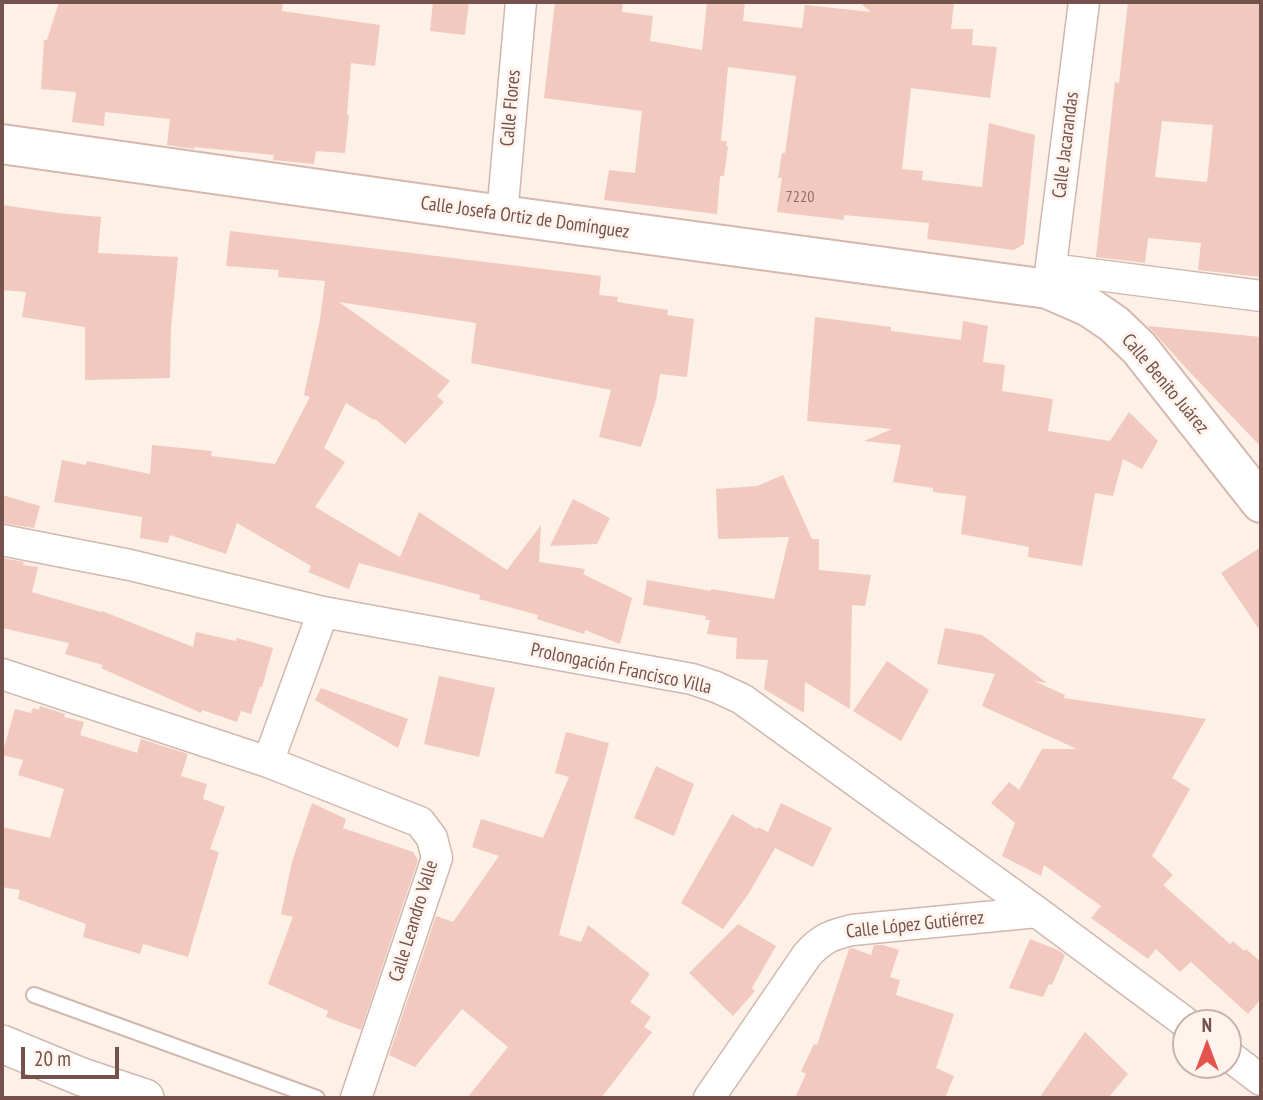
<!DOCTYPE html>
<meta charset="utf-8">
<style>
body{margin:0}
#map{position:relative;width:1263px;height:1100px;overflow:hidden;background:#fcf0e7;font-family:"PT Sans Narrow",sans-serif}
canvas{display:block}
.frame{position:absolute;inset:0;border:4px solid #75524b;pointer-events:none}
.north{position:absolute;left:1172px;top:1009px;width:70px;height:70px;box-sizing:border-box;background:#fff4ed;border:2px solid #c8b3ac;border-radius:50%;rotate:0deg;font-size:19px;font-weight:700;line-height:28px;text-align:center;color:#75524b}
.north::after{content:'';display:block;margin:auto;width:24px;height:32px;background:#e4534e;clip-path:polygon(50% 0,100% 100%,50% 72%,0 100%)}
.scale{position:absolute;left:21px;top:1047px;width:98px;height:32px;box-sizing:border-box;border:4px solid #75524b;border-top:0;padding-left:9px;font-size:21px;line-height:24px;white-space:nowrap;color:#75524b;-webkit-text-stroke:5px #fff4ed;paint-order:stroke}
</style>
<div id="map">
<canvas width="1263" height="1100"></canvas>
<div class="frame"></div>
<div class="north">N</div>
<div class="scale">20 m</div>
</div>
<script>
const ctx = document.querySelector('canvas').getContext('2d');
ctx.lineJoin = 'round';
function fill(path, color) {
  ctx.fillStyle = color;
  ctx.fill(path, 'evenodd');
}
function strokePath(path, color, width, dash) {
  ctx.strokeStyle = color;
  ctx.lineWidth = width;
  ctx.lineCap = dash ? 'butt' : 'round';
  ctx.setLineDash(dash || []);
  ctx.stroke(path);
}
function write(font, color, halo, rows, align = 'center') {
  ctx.font = font + ' "PT Sans Narrow",sans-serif';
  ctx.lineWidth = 6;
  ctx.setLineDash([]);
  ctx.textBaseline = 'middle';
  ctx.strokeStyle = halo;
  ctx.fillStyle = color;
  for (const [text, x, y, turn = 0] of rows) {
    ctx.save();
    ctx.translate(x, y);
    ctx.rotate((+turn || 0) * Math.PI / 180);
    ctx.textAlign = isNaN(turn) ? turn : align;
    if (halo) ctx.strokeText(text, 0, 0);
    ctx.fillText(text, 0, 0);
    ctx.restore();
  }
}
fill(new Path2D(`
 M59,2H283L282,11L380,25L375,66L351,63L347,115H349L345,153L316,151L314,164L273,160L274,155L194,147V149L167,145L170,119L105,112L104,126L72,122L76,92L41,89L44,40H47Z
 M433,2H469L465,35L430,31Z
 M555,2H623L622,12L653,16L650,41L702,50L707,2H745L743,21L802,28L805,5L871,12L859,2H954L951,29H973L972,45L997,47L990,98L911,88L902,169L923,171L922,180L982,187L989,123L1035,135L1024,244L1014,250L927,239L929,223L844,215V220L777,212L782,178H778L782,153H785L796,76L728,67L721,141H727L726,146H728L724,176H720L717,214L604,200L609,170L635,173L642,111L544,98Z
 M1128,2H1261V277L1198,270L1201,243L1148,238L1145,263L1096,257L1115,82L1119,83ZM1162,121L1213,125L1207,182L1155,177Z
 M2,205L58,213L101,217L98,253L178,257L171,328L170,378L85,380V327L22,317L26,292L2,290Z
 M230,231L601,276L599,295L618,297L617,302L668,310L667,315L694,319L687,377L660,374L656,400L641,447L599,437L611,390L471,363L476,323L339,302L450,381L437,396L444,402L405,444L375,419L374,420L346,403L324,448L345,462L315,507L400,557L419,512L507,570L541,525L539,562L585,569L583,574L632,598L620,644L585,630L584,634L537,619L538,615L479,599L480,595L359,563L349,589L308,572L311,566L237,523L226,554L170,535L168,543L140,538L142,517L54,502L62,460L86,465L87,461L150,474L152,445L212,451L211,456L275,464L310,397L304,395L320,320L325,281L278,277L279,270L226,266Z
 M815,317L891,327V331L961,340L963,321L988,326L983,362L1005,365L1002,391L1053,399L1048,431L1110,441L1129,412L1158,441L1142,469L1123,459L1113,496L1095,493L1082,566L1028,557L1029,547L961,534L966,496L933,492V488L893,482L901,445L864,441L892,429L807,421Z
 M1148,326L1261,337V447L1186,368Z
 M783,475L812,539H819V570L871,575L865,606L852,605L850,709L805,682L804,713L764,689L768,660L736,659L737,638L707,634L710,620H705L706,616L643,605L647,580L711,591V589L774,599L789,537L718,539L716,489L757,486Z
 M2,495L40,506L34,528L2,523Z
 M573,499L610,518L597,544L550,546Z
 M1261,547V632L1221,573Z
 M2,558L24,562L23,565L38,567L32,592L101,612L102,611L193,647L196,632L236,641L237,638L273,648L262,687H260L251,714L241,711L237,722L202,710L201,713L101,668L103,665L65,654L69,643L2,628Z
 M945,628L982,635L1047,683L1034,681L1065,695L1064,698L1206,719L1172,778L1190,789L1152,856L1173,875L1163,885L1230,944L1233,941L1244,951L1246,949L1261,962V999L1248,1014L1191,962L1180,972L1156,949L1148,959L1091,918L1101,906L1044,865L1041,876L1002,856L1015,823L991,803L1009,782L1019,790L1042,749H1077L982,706L995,674L937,664Z
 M887,661L929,690L901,741L853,711Z
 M439,676L495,688L479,757L424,744Z
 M321,688L408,719L398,748L315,700Z
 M40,706L65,714L64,717L84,722L80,735L137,753L141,739L188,754L181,776L207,784L203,799L225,807L210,849L219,852L188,957L143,944L140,954L83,937L86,924L18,899L20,890L2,887V827L50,838L64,789L18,775L23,760L2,755L15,709L31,713L33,708L39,710Z
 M566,732L609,743L559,935L581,942L588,925L650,974L630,1002L651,1017L644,1027L652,1032L601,1098H467L508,1047L462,1009L415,1067L389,1055L436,916L453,922L499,856L472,847L481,819L543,838L569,777L555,773Z
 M656,766L694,784L674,836L634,818Z
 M312,803L346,819L343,828L413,852L418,860L361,1030L326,1017L328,1011L268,984L293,917L281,914L292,862Z
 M781,803L832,828L813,867L775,848L749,893L723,929L681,903L732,814L757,829L758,827L768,832Z
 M738,924L776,946L752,988L755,991L733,1016L689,973Z
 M1030,939L1058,950L1065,955L1052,985L1049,984L1043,997L1009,988Z
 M874,945H883L899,950L890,977L900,980L896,995L954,1014L936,1068L954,1076L945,1098H795L806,1074L801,1071L814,1044L817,1045L849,949L852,948L871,955Z
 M1085,1032L1128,1074L1108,1098H1039Z`), '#f1c9bf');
const service = new Path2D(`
 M34,995L317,1098`);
const minor = new Path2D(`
 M502,215L521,2
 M1051,269L1261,296
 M1048,289L1084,2
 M2,540L130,565L323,612L692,679L716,687L742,699L1037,912L1186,1023
 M2,674L268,762L420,822L432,838L437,858L356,1098
 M268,762L323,612
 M1228,1055L1261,1080
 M709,1098L807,955C821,939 831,935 852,930L1037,912`);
const tertiary = new Path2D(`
 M2,1044L82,1077L145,1098`);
const secondary = new Path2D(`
 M2,144L502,215L1048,289L1089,307L1114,324L1139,348L1261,503`);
strokePath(service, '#d0b8af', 18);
strokePath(minor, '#d0b8af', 33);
strokePath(tertiary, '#d0b8af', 40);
strokePath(secondary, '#d6b8af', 42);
strokePath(service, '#fff', 14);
strokePath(minor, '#fff', 30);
strokePath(tertiary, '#fff', 37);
strokePath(secondary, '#fff', 38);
write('16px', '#947068', null, [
 ["7220",800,197]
]);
write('19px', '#75524b', '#fff4ed', [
 ["Calle Flores",511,108,-85],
 ["Calle Jacarandas",1066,145,-83],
 ["Calle Josefa Ortiz de Domínguez",525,218,8],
 ["Calle Benito Juárez",1165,384,50],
 ["Prolongación Francisco Villa",621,669,12],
 ["Calle Leandro Valle",414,921,-73],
 ["Calle López Gutiérrez",915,925,-6]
]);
</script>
